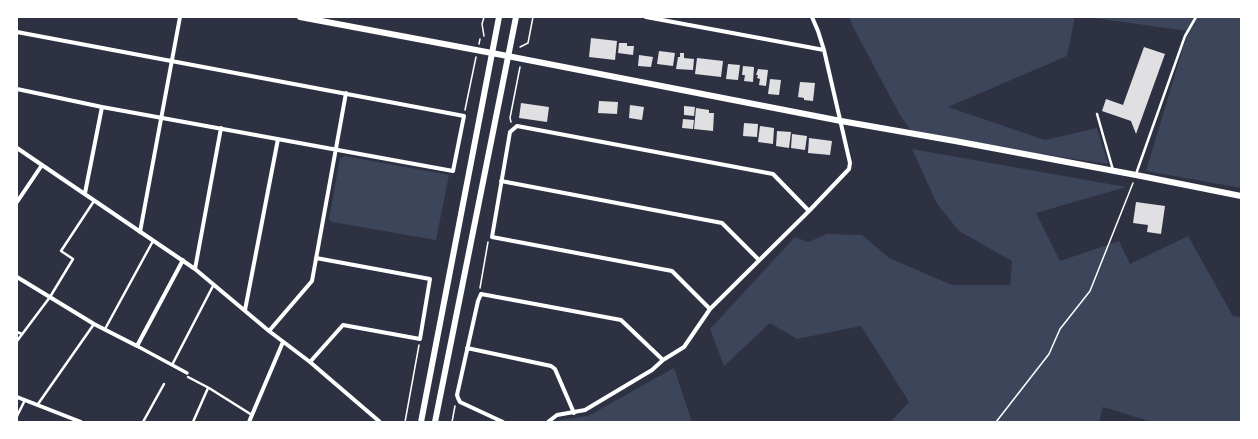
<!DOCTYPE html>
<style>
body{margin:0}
#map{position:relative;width:1258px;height:439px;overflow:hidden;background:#2d3142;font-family:"IBM Plex Sans",sans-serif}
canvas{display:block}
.frame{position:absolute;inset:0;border:18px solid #fff;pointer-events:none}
</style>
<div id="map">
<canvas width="1258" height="439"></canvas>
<div class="frame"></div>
</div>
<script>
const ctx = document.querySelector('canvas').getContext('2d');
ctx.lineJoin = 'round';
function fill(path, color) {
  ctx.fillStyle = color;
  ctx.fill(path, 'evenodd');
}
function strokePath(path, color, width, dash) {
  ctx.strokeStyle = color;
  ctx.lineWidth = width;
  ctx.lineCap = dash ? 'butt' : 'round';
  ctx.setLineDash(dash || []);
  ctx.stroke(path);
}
fill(new Path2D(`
 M849,17H1075L1067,56L948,107L1045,140L1097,128L1108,164L1020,151L912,132L900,115L852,25Z
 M1086,17H1241V188L1146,171L1188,31Z
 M912,149L1126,187L1036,213L1060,261L1119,241L1130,264L1188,236L1233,316L1241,317V422H1152L1103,407L1099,422H892V420L909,402L861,326L797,339L770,323L724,366L710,329L795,237L808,242L827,234L862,235L889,258L952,285H1010L1012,261L959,231L937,204Z
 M345,156L449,175L436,240L332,222L329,219L340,158Z
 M674,368L692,422H556L559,420L588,416Z`), '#3c4559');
fill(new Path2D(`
 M591,38L617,41L615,60L589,57Z
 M619,43H627V46H634L633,55L618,53Z
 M1144,47L1165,54L1136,134L1131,121L1102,111L1106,99L1123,105Z
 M659,51L675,53L673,66L657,64Z
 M680,53H684V58L694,59L693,70L676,69L678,57H680Z
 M639,55L653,57L651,67L638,66Z
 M697,58L723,61L721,77L695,74Z
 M728,64L740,65L738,80L726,79Z
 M743,66L754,67L753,82L744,81L745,75H742Z
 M758,69L768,70L766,86L759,85L760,79L757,78L758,75H756Z
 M770,79L781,80L779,95L768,94Z
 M800,82L815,83L813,101L804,100V98L798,97Z
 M599,101L618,102L617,114L598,113Z
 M521,103L549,107L547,122L519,118Z
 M630,105L644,107L642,120L629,118Z
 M684,106L695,107L694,116L684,115Z
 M696,108L709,110V113H714L713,131L694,129Z
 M683,119L694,120L693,129L682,128Z
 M744,123L758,124L757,137L743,136Z
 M760,126L774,128L773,144L758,142Z
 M777,131L791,132L789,148L776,146Z
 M792,134L807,136L805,150L791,148Z
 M809,138L832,141L830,155L808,153Z
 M1136,202L1165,206L1161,234L1147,232L1148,225L1133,223Z`), '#e0e0e3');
strokePath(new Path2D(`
 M484,17L482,24L484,36
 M479,44L480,39
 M520,47L528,43L533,17
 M465,110L476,57
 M511,122L510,118L520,67
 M480,288L488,242
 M405,422L419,345
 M452,422L455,406
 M996,422L1049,354L1060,329L1090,291L1133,183`), '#fff', 1.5);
strokePath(new Path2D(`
 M1097,114L1113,170
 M1136,174L1185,36L1196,17
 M105,329L153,241
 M17,332L22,334
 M17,341L50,297L73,259L61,251L94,201
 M172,365L214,284
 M188,377L209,388L252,415
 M38,404L94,324
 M17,416L25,400
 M143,422L164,384
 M193,422L208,388`), '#fff', 2.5);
strokePath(new Path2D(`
 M137,346L187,373`), '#fff', 3.5);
strokePath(new Path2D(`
 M646,17L824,50
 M17,32L464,116L453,171L102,107L17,89
 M17,148L195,269L269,331L310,362L380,422
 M501,181L722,223L759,260
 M85,193L102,107
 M17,202L42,165
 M140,232L180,17
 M195,269L221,128
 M17,277L94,324L137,346L183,260
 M710,309L672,271L492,237L510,132L517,126L773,174L809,211
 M245,310L278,139
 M269,331L312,281L346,93
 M467,348L551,366L555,369L574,413
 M310,362L343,325L420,339L430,279L316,258
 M17,397L81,422
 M249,422L283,342
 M503,422L460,402L458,398L457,395L478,301L481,294L621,320L663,360
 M548,422L557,415L585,410L652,370L663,360L684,347L710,309L809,211L849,169L850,163L824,50L818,31L812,17`), '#fff', 4);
strokePath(new Path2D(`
 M300,17L492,53L841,121L955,141L1136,175L1241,196
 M421,422L499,17
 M435,422L516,17`), '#fff', 6);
</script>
